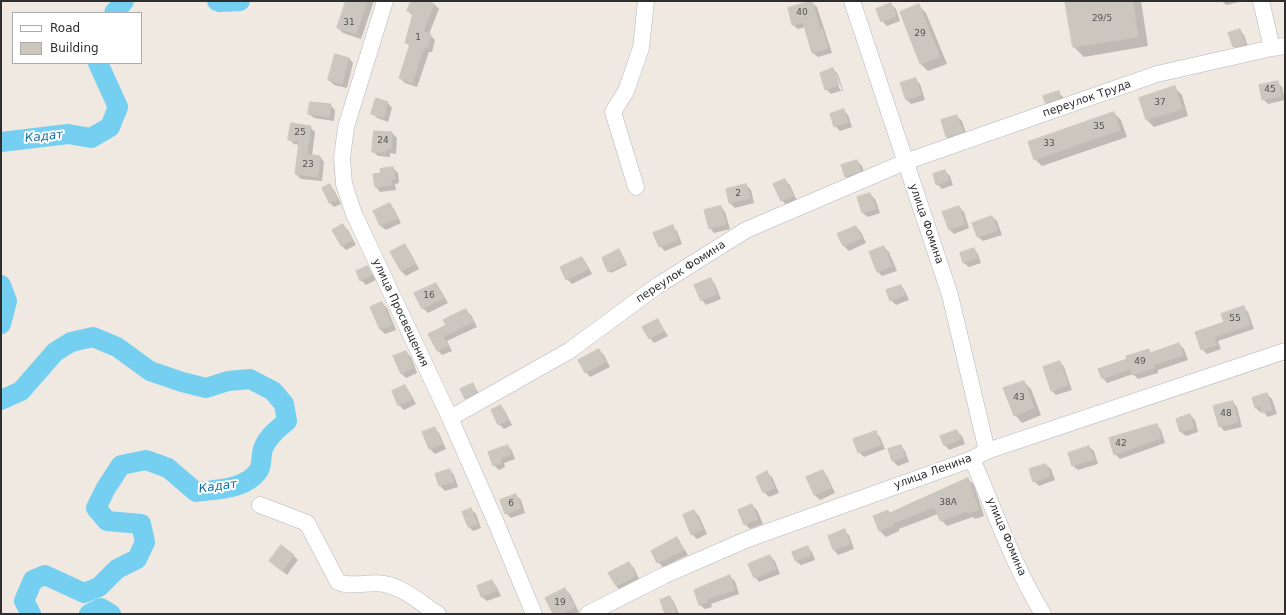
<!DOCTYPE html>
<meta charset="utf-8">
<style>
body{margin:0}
#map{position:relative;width:1286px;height:615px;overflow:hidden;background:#efe9e1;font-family:"DejaVu Sans",sans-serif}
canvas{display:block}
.frame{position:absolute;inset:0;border:2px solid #2e2e2e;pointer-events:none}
.legend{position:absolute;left:12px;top:12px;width:130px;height:52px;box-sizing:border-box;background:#fff;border:1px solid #ababab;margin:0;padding:5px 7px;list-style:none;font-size:12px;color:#2e2e2e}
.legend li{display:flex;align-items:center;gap:8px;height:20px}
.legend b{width:20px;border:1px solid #ababab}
</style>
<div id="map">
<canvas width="1286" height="615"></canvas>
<div class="frame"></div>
<ul class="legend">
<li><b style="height:5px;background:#fff"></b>Road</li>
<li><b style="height:11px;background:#cbc7bf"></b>Building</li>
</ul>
</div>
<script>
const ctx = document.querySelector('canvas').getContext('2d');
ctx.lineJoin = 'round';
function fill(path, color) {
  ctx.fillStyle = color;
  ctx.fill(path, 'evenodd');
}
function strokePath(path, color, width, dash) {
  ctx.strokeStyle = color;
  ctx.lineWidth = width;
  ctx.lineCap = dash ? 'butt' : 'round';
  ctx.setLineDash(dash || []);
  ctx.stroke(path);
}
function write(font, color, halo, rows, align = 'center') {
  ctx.font = font + ' "DejaVu Sans",sans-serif';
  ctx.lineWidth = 4;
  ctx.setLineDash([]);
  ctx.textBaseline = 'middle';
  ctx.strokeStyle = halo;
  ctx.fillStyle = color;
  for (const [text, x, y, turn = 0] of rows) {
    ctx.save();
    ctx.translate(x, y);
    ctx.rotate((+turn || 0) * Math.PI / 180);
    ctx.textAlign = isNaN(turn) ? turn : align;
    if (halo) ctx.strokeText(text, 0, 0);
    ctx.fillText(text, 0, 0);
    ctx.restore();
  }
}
fill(new Path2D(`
 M346,1H374L361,39L343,33L338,28L347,2Z
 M412,1H425L434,4L439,9L429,34L435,40L432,52H429L417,87L405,83L400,78L410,46L406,42L413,16L408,11Z
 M1067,1H1141L1148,46L1084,57L1074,47Z
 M1222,1H1239V2L1226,5Z
 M812,3L817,7L832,53L818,57L813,53L806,27L798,29L793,25Z
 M891,4L896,9L900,21L887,26L882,21Z
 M919,6L926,13L947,64L928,71L921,64L901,13Z
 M1240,30L1244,35L1249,49L1239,51L1234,47Z
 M349,58L353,63L347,88L334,85L329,80Z
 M833,69L838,74L843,90L831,94L826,89ZM834,74H836L842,89L840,90Z
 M915,79L920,84L925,100L911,104L907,100Z
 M1277,82L1282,87L1285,100L1268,104L1263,99Z
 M1175,88L1182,95L1188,116L1154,127L1146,119Z
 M1058,92L1063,97L1065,102L1051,107L1046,103Z
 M377,100L388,103L392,108L388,122L377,118L372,113Z
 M330,105L335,110L334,121L314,118L309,114Z
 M844,111L848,115L852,127L840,131L835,126Z
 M1114,113L1121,120L1127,137L1042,166L1035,159Z
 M957,116L962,121L967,136L952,142L947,137L942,121Z
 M310,127L315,132L312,156L320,157L324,162L322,181L301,179L296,174L300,145L294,144L289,139Z
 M375,132L392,133L397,138L396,154L390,153V157L378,156L373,151Z
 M857,161L862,166L865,175L850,182L846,177L842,166Z
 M393,168L398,173L399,183L395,184L396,190L380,192L376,187L374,175L382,174Z
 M945,171L950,176L953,185L942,189L937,184Z
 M785,180L790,185L797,201L786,205L782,200Z
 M746,185L751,190L754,203L735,208L730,203L727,190Z
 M330,186L334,190L341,204L334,207L330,203Z
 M870,194L875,199L880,213L868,217L863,213Z
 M390,204L394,209L401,223L386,230L381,226L374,211Z
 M721,207L725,212L730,229L714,233L710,228Z
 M959,207L964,212L969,228L954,234L949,229Z
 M992,217L997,221L1002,235L983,241L978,237Z
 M343,226L348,230L356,245L346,250L342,246Z
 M672,227L677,231L682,244L665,251L660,246Z
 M856,227L861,232L866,243L849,251L844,246L839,234Z
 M404,245L409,250L419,269L406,276L401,271L392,252Z
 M884,247L889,252L897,271L882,276L878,272Z
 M974,249L978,254L981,263L969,267L964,263Z
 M619,250L627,265L611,273L609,271Z
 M582,258L586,263L592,274L572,284L567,279L562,268Z
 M368,267L376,280L366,285L361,280Z
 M710,279L715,284L721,299L706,305L702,300Z
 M436,284L440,289L448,303L428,313L423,308Z
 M901,286L905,291L909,300L896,305L891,300Z
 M382,303L387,308L396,330L385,334L380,329Z
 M1243,307L1248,312L1254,329L1218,341L1221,349L1207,354L1202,349L1225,323Z
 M466,310L471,315L477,327L447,341L452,351L442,355L438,351L447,326Z
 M658,320L668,336L654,343L650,338Z
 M1179,344L1184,349L1188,360L1158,370V373L1138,379L1133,374L1107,383L1103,378L1128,360L1149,350L1151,353Z
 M599,350L604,355L610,367L590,377L586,372Z
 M406,352L411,357L417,373L406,378L401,373Z
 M1060,362L1064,367L1072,390L1056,395L1051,390Z
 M1024,382L1031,389L1041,415L1022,423L1015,415Z
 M473,384L481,397L470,403L465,398Z
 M405,386L409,391L416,404L404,410L399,405Z
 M1267,394L1272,399L1277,414L1268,417L1263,411L1260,412L1255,407Z
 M1233,402L1237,407L1242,427L1224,431L1220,426Z
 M500,406L505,411L512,425L504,429L499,424Z
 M1190,415L1195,420L1198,432L1186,436L1181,432Z
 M1157,425L1161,430L1165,443L1120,459L1115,454Z
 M434,428L439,433L446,449L435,454L430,449L423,433Z
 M875,432L880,437L885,449L864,457L859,452Z
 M957,432L962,436L965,444L949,450L945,445Z
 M508,446L512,451L515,459L504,463L505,467L499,470L494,465Z
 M901,446L905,451L909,462L898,466L893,461L889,450Z
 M1089,447L1094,451L1098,464L1078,470L1073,466Z
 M1046,465L1051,469L1055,480L1039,486L1034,481Z
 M450,470L454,475L458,487L445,491L440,486L437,474Z
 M822,471L827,476L835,493L820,500L815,495L808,477Z
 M767,473L772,477L779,493L769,497L764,492Z
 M968,479L974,485L984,516L975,519L973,517L947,526L941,520L938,514L899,529V531L886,537L880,531L874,517L888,511L890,514Z
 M516,495L521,500L525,513L511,518L506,513Z
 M752,505L757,510L763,524L750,529L745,524Z
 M471,509L476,514L481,528L473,531L469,527Z
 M694,511L699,516L707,534L697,539L692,534Z
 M844,531L849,535L854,549L838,555L834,550L829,537Z
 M677,538L688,555L663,567L658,562Z
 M808,548L812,552L815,560L801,565L796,561L793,553Z
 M293,555L298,560L287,575L270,561Z
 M770,556L775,561L780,574L759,582L755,577Z
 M629,563L634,568L640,581L621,591L616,586L610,573Z
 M730,577L735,581L739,594L711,604L712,607L705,609L700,605Z
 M492,581L496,586L501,596L487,601L482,597L478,586Z
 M565,589L570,594L579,612L575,614H554Z
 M670,597L674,602L679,614H666L661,601Z`), '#0003');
strokePath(new Path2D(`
 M217,1L220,2L240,1
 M114,13L124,1
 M1,142L68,134L91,138L110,127L118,107L98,63
 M1,285L7,301L1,324
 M1,400L21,391L55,352L71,342L93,337L117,347L150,371L182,382L206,388L228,381L250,379L273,391L284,404L287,421C278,429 267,437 263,449C261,455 262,465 259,470C246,490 216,489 196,492L168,468L146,460L121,465L106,488L96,508L107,521L141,524L145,542L137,559L117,569L99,587L84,593L45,575L33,580L24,601L31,614
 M89,614L101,608L111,614`), '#75cff0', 20);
const building = new Path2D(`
 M346,1H367L356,34L337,28Z
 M411,1H428L434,4L423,32L431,34L427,48L424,47L412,83L399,78L410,44L405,43L413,13L407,11Z
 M812,1L820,29L822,28L828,48L812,53L803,22L792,25L788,8Z
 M1065,1H1133L1138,37L1073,47Z
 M891,3L896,16L881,22L876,9Z
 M919,4L940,57L920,64L900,12Z
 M1240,29L1245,44L1233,47L1228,33Z
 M335,54L349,58L342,84L328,80Z
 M833,68L839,85L825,90L820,73Z
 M916,78L921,95L906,100L900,83Z
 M1278,81L1281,96L1262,100L1259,85Z
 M1175,86L1182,109L1146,120L1139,98Z
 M1059,91L1060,98L1045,103L1043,96Z
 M376,98L388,102L383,118L371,114Z
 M310,102L331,104L329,117L308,114Z
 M844,109L848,122L834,127L830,114Z
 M1114,112L1120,130L1034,160L1028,142Z
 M957,115L963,132L946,137L941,120Z
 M291,123L311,126L307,154L320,156L318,177L295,174L299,141L288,140Z
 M374,131L392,132L391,149H386V152H372Z
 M857,160L861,171L845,177L841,165Z
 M393,167L395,179H391L392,185L375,187L373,174L381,173L380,169Z
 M945,170L949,180L936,185L933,174Z
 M785,179L793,196L781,201L773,184Z
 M330,184L337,200L329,203L322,188Z
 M746,184L750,198L729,203L726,189Z
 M870,193L876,209L862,213L857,197Z
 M390,203L397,218L380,226L373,211Z
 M721,206L726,224L709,229L704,210Z
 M959,206L965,224L949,230L942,212Z
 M992,216L998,230L977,237L972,223Z
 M343,224L352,240L341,246L332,230Z
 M673,225L678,240L659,247L653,233Z
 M856,226L862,238L843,246L837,234Z
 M405,244L415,264L401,271L390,252Z
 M884,246L892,266L877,272L869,252Z
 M974,248L977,258L963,263L960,253Z
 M619,249L626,263L608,272L602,258Z
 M582,257L588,269L566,280L560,267Z
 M368,266L372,275L360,281L356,271Z
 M711,278L717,294L701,301L694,285Z
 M436,283L444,298L422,309L414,293Z
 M901,285L905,295L890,301L886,290Z
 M382,302L392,325L380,330L370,307Z
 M1244,306L1250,325L1214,337L1217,345L1201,350L1195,332L1224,322L1221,314Z
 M466,309L473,322L443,337L448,346L437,351L428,334L446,325L443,320Z
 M658,319L664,331L649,339L642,327Z
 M1179,343L1183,355L1153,365L1154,368L1132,375L1130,369L1102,379L1098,369L1127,359L1126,356L1149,349L1150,353Z
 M599,349L606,362L585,373L578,360Z
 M406,351L413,368L401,374L393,356Z
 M1060,361L1068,385L1051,391L1043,367Z
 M1024,381L1034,408L1014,416L1003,388Z
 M473,383L477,392L465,399L460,389Z
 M405,385L412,399L398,406L392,391Z
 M1267,393L1272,410L1262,413L1260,406L1255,408L1252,398Z
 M1233,401L1238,422L1219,427L1213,406Z
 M501,405L508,420L498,425L491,410Z
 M1190,414L1194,428L1180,432L1176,419Z
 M1157,424L1161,438L1114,455L1109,438Z
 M435,427L442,444L429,449L422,432Z
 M957,430L961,439L944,446L940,436Z
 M876,431L881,445L858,453L853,439Z
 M508,445L511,454L500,458L501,463L493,466L488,452Z
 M901,445L905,457L892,461L888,449Z
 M1089,446L1094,459L1072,466L1068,453Z
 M1046,464L1050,476L1033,482L1029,469Z
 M450,469L454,482L439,486L435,474Z
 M823,470L831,488L814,495L806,477Z
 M767,471L774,488L763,493L756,477Z
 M968,478L979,510L968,513L967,511L940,521L935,507L893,523L894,525L879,531L873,516L888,510L889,513Z
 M516,494L521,508L505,514L500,500Z
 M752,504L758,519L744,525L738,510Z
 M471,508L477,524L468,527L462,512Z
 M694,510L703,529L691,535L683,515Z
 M845,529L850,544L833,550L828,536Z
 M677,537L684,550L657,563L651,551Z
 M281,545L294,555L282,571L269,561Z
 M808,546L811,555L795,561L792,552Z
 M770,555L776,569L754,578L748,564Z
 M629,562L636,576L616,586L608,573Z
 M730,575L735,590L707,599L708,602L699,605L694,590Z
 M492,580L497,591L481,597L477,586Z
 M565,588L575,607L561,614H553L545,598Z
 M670,596L676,612L665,614L660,600Z`);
fill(building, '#cbc7bf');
strokePath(building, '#cbc5ba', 1);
const minor = new Path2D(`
 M385,1L346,127L342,158L344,184L354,214L450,418L497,525L534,614
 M852,1L950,295L987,451
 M1261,1L1272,48L1285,46
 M636,187L613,112L626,91L641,48L646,1
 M450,418L569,351L657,286L746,230L905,162L1157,74L1272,48
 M972,459C995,511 1013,565 1043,614
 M260,505L307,523L338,582C353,588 369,581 384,584C403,587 422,604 438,614
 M588,614L663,576L748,539L972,459L987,451L1285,351`);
strokePath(minor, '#b4b7c1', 17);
strokePath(minor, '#fff', 16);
write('9px', '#555452', null, [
 ["40",802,13],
 ["29/5",1102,19],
 ["31",349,23],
 ["29",920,34],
 ["1",418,38],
 ["45",1270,90],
 ["37",1160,103],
 ["35",1099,127],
 ["25",300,133],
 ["24",383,141],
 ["33",1049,144],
 ["23",308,165],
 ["2",738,194],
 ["16",429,296],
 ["55",1235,319],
 ["49",1140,362],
 ["43",1019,398],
 ["48",1226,414],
 ["42",1121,444],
 ["38А",948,503],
 ["6",511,504],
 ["19",560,603]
]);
write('11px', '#2e2e2e', '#fff', [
 ["переулок Труда",1087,99,-19],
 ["улица Фомина",926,224,71],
 ["переулок Фомина",681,272,-33],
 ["улица Просвещения",400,313,65],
 ["улица Ленина",933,472,-20],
 ["улица Фомина",1006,537,67]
]);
write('italic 12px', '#0d6fa3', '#fff', [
 ["Кадат",44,137,-6],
 ["Кадат",218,487,-8]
]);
</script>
